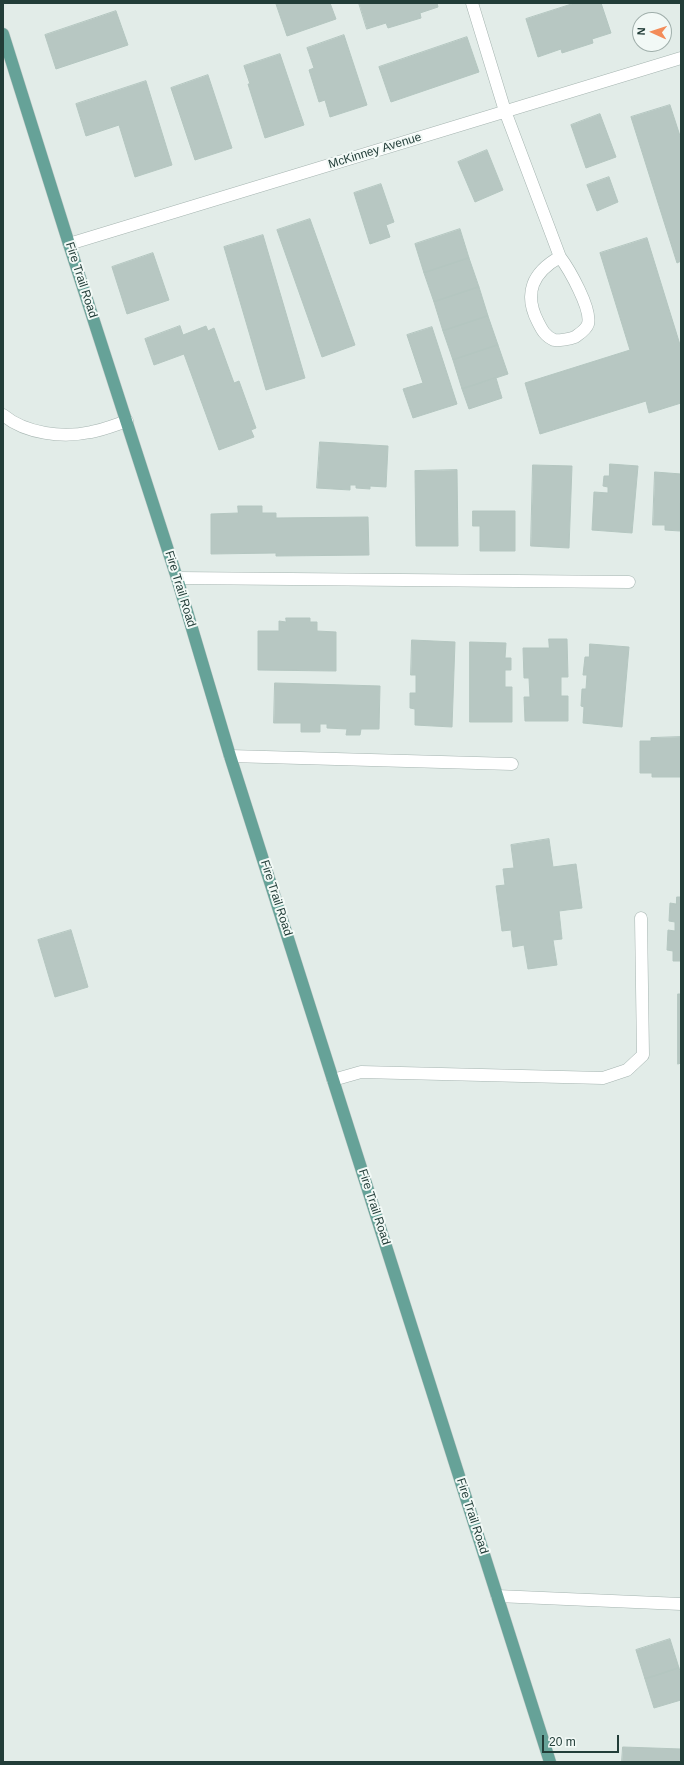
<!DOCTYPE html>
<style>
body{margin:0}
#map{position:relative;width:684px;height:1765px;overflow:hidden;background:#e2ece8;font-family:Arial,sans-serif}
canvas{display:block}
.frame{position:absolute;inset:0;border:4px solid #223d38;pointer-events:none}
.north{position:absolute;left:632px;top:12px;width:40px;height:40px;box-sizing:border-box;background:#f2f9f6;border:1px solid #9faeaa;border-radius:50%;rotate:273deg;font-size:11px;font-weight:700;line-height:16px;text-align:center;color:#223d38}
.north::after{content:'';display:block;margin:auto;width:14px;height:18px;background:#f38c59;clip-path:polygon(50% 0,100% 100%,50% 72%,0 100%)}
.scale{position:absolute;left:542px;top:1735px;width:77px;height:18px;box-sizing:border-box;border:2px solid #223d38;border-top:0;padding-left:5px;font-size:12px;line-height:14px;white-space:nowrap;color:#223d38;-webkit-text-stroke:3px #f2f9f6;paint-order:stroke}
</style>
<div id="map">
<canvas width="684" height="1765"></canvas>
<div class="frame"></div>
<div class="north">N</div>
<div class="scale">20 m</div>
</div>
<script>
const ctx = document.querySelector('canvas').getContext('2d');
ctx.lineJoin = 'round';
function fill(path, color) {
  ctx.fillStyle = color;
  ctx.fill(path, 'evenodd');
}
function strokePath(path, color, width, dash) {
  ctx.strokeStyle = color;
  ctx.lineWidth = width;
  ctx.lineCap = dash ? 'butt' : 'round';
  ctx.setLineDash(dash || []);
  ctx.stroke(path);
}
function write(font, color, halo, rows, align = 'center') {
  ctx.font = font + ' Arial,sans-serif';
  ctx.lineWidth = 4;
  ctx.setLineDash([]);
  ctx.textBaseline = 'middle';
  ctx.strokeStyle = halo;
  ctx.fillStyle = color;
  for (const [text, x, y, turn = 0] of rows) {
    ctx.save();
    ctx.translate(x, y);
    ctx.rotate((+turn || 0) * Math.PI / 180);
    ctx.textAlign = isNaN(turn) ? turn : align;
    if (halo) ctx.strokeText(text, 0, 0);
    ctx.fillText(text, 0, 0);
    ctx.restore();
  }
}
const building = new Path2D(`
 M279,3H330L336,19L287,36L276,4Z
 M359,3H437L438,7L420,13L421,18L388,28L386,23L367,29Z
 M575,3H601L611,33L592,39L593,43L562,53L561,49L538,57L526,19Z
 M116,11L128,45L56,69L45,35Z
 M344,35L367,105L330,117L325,100L319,102L309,70L314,68L307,48Z
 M467,37L479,72L391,102L379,67Z
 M280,54L304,125L265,138L248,84H250L244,66Z
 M208,75L232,148L195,160L171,88Z
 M146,81L172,165L135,177L119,125L86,136L76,104Z
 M670,105L681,139V261L677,263L631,117Z
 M600,114L616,157L586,168L571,125Z
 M487,150L503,190L475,202L458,162Z
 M609,177L618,202L597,211L587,185Z
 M381,184L394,222L386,225L390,237L370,244L354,193Z
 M310,219L355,345L322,357L277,230Z
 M460,229L469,258L424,273L415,244Z
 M263,235L305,378L266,390L224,247Z
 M647,238L681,348V403L649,413L646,401L540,434L525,383L630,350L600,253Z
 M153,253L169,300L127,314L112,267Z
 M469,258L479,287L434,302L424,273Z
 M479,287L488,316L443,331L434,302Z
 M488,316L498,345L453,360L443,331Z
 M180,326L183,335L206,326L208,331L214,328L234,383L239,381L256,428L251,430L254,437L219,450L184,354L154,365L145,339Z
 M432,327L457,404L413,418L403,389L423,383L407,335Z
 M498,345L508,374L462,389L453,360Z
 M496,378L502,398L469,409L462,389Z
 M320,442L388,446L386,487L370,486V489L356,488V485H350V490L317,488Z
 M610,464L638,466L632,533L592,530L594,492L608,493V487L603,486L604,476H609Z
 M533,465L572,466L569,548L531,546Z
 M457,470L458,546H416L415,471Z
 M655,472L681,474L680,531L665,530V525H653Z
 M238,506H262V513H276V518L368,517L369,555L276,556V553L211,554V514L238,513Z
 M473,511H515V551H480V526H473Z
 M286,618H310V622H317V631L336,632V671L258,670V631H279V621L286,622Z
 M549,639H567L568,677H561V696H568V721H525L524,697H530L529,678H524L523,648H549Z
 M412,640L455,642L452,727L415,725V709L410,708V693H416V675H411Z
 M470,642L506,643L505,658H511V670H505V687H512V722H470Z
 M590,644L629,647L622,727L583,723L584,707L581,706L582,689H586L587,675H583L585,657H589Z
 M275,683L380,686L379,729H361L360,735H346L347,729L327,728V724H320V732H301V723H274Z
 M681,737V777H652V773H640V741H651V738Z
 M549,839L553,867L576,864L582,908L559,911L562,939L553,940L557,965L528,969L524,945L513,947L511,930L502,931L496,886L505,885L503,869L514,868L511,845Z
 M677,897H681V961H673V951L667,950L668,930L675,931V922L669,921L670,903L676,904Z
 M71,930L88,987L55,997L38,940Z
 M678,994H681V1063L678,1064Z
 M670,1639L679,1668L645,1679L636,1650Z
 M679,1668L681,1674V1700L654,1708L645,1679Z
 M623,1747L681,1749V1762H622Z`);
fill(building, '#b7c7c2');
strokePath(building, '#b4c6c0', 1);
const minor = new Path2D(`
 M472,3L505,111L560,257C569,269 592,309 588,324C586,330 579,334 575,337C570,339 558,341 554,340C545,336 542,330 538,322C523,293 533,272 560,257
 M69,244L681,58
 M3,415C26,434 63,438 91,432C103,430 115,425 127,421
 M177,578L629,582
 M230,756L512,764
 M333,1080L361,1072L603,1078L627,1070L643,1055L641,918
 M497,1596L681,1604`);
const major = new Path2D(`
 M3,34L69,244L177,578L230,756L550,1762`);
strokePath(minor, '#a5b4b0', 13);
strokePath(major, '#c1c9c7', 13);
strokePath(minor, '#fff', 12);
strokePath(major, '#66a298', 12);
write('12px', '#223d38', '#f2f9f6', [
 ["McKinney Avenue",375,151,-17],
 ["Fire Trail Road",81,280,72],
 ["Fire Trail Road",180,589,73],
 ["Fire Trail Road",276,898,72],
 ["Fire Trail Road",374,1207,72],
 ["Fire Trail Road",472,1516,72]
]);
</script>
